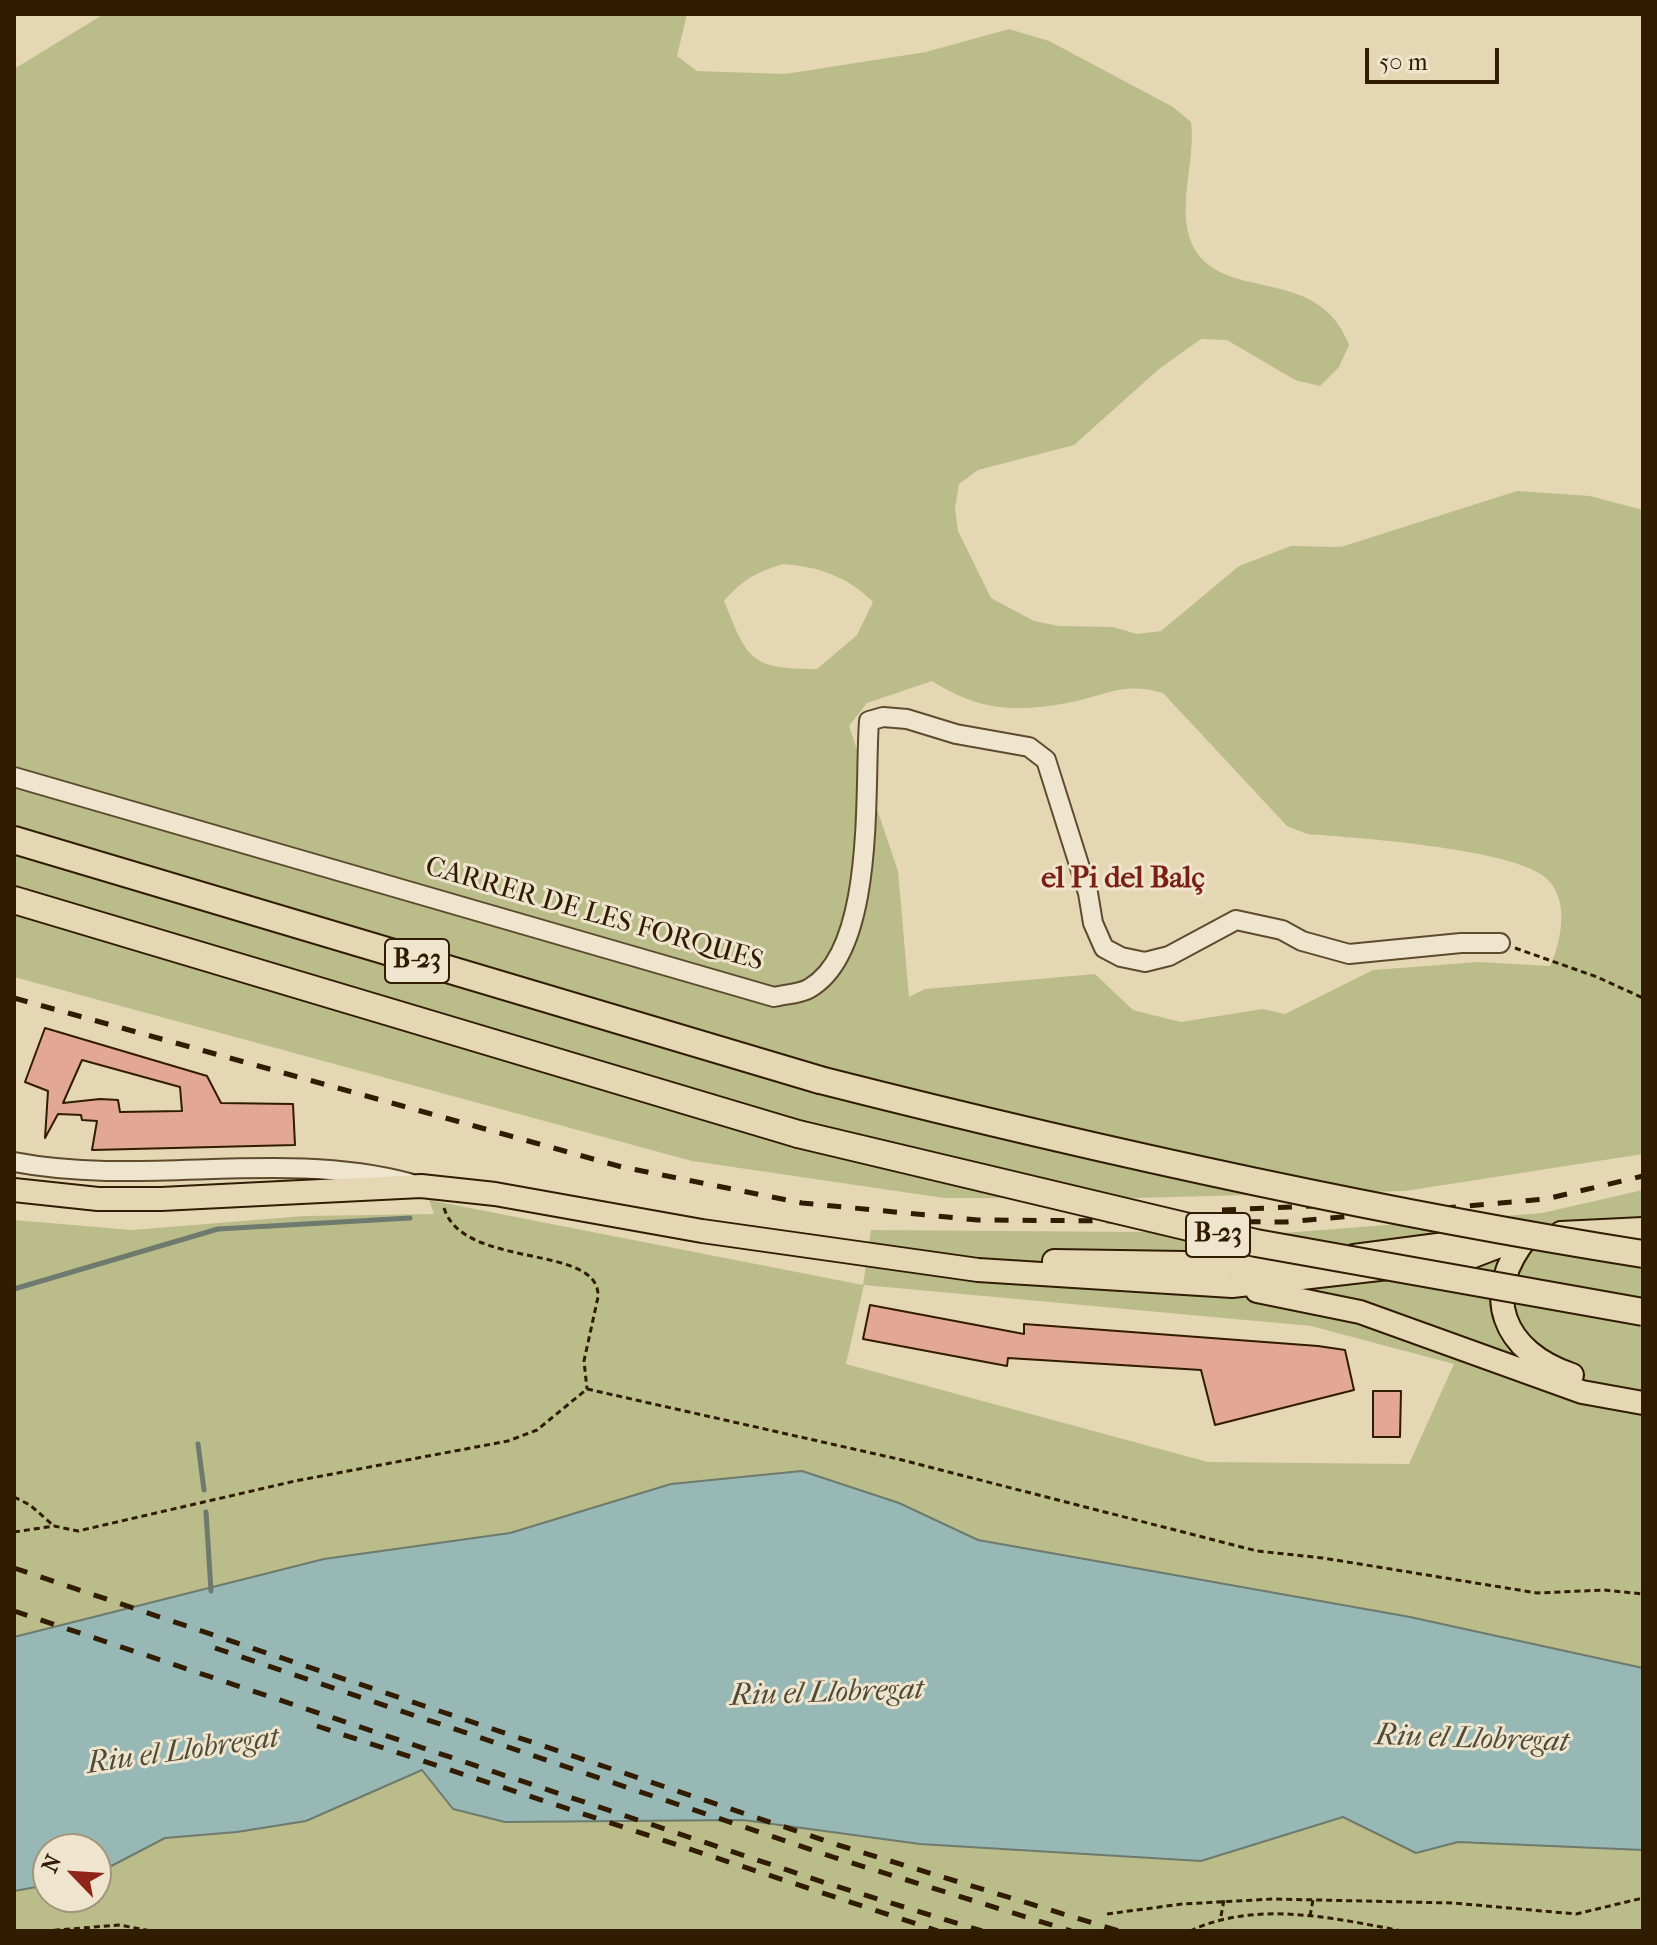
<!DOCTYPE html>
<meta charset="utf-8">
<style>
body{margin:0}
#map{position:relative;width:1657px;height:1945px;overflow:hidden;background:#e6d7b4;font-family:"IM FELL French Canon",serif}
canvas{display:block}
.frame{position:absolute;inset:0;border:16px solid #311c02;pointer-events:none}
.north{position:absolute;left:32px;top:1833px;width:80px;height:80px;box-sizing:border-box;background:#efe5ce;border:2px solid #a3957c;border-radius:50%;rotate:295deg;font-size:22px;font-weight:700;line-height:32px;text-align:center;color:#311c02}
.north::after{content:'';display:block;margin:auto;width:28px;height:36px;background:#8f2418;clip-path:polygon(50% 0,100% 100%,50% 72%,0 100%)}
.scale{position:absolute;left:1365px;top:48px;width:134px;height:36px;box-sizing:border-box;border:4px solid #311c02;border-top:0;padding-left:10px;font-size:24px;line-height:28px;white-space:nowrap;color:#311c02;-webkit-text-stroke:6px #efe5ce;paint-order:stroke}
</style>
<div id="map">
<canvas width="1657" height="1945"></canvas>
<div class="frame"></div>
<div class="north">N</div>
<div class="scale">50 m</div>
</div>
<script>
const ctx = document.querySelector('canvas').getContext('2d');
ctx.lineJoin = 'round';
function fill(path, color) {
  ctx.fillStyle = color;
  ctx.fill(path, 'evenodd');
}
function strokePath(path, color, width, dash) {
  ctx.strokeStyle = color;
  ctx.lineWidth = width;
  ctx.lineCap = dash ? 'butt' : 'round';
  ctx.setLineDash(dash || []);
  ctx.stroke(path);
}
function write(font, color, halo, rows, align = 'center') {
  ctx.font = font + ' "IM FELL French Canon",serif';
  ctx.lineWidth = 6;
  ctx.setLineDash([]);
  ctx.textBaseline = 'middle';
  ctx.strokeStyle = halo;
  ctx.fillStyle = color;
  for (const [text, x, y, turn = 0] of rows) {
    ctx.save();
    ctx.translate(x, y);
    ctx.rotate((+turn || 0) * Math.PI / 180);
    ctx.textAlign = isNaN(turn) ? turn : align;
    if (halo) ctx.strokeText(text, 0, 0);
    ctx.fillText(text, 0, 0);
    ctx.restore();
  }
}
fill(new Path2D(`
 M104,14H687L677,56L697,71L785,74L926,52L1009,29L1049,41L1173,107L1191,122C1196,161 1176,207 1192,244C1220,305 1318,262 1349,345L1339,367L1320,386L1295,380L1227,340L1201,339L1159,369L1074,445L978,470L959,484L955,508L958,531L991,598L1034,621L1059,626L1113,627L1137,634L1161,631L1239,566L1291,546L1341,547L1517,491L1590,496L1643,510V1154L1405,1191L1134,1198H944L692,1161L14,977V69ZM784,564C820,567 848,577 873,602L857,635L817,669C750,669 748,660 724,601C742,580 758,571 784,564ZM932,681C978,710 1014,713 1067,703C1105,696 1123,681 1163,693L1287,826L1307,834C1360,838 1502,848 1542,875C1571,895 1562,940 1550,966L1478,962L1373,970L1285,1014L1263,1009L1181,1022L1133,1010L1095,974L925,989L909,997L898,871L849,726L867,703Z
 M1643,1190V1668L1410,1617L978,1540L899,1503L802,1471L671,1484L510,1533L324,1559L14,1637V1220L132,1230L304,1216L434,1214L429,1200L863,1285L871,1230L1283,1233L1542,1213ZM864,1285L1311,1326L1454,1364L1409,1464L1208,1462L846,1364Z
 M422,1770L453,1809L743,1820L920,1844L1201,1861L1343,1817L1416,1853L1458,1842L1643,1850V1931H14V1891L48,1885V1897H96V1874L165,1838L237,1832L306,1821Z`), '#babd89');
const water = new Path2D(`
 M802,1471L899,1503L978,1540L1410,1617L1643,1668V1850L1458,1842L1416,1853L1343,1817L1201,1861L920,1844L743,1820L505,1822L453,1809L422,1770L306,1821L237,1832L165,1838L96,1874V1849H48V1885L14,1891V1637L324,1559L510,1533L671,1484Z`);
fill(water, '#97b8b4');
strokePath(water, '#6e7a6d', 2);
strokePath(new Path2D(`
 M14,1289L218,1229L410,1218
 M198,1444L204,1490
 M206,1512L211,1591`), '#6e7a6d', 5);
const building = new Path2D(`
 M45,1028L207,1076L221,1103L293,1104L295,1145L92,1150L97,1121L82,1120L81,1115L58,1114L45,1138L48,1091L25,1082ZM82,1060L180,1087L182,1111L120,1112L118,1100L100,1099L63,1103Z
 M870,1305L1024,1334V1324L1318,1346L1345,1350L1354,1390L1215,1425L1201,1370L1008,1358L1007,1366L863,1339Z
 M1373,1391H1401L1400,1437H1373Z`);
fill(building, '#e3a796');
strokePath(building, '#311c02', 2);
const minor = new Path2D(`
 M14,777L774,997C785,994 801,994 810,988C876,949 864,790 869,721L883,717L907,719L956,734L1029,747L1046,760L1088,893L1093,923L1104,948L1121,957L1145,962L1169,956L1236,920L1282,930L1302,941L1349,954L1461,943H1500
 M14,1162C145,1187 279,1149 409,1183`);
const major = new Path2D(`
 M14,1190L98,1199H161L421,1186L495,1194L702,1231L978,1270L1232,1286L1466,1259L1528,1235
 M1561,1233L1643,1229
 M1528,1236C1479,1294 1503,1352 1572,1375
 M1354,1256L1506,1236
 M1054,1261L1250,1264L1316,1260
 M1257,1291L1360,1312L1582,1392L1643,1403`);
const highway = new Path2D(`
 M14,840L820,1080
 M14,900L798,1134`);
strokePath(minor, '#5e4b2e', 22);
strokePath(major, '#311c02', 26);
strokePath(highway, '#311c02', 30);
strokePath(new Path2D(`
 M1515,948L1597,977L1643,998
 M444,1208C463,1270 601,1243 598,1297L584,1361L587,1389
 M587,1389L898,1459L1257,1551L1323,1558L1537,1593L1604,1590L1643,1594
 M14,1497L30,1505L54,1526
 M14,1532L54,1526L78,1531L295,1481L508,1441L537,1430L587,1389
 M1107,1914L1182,1904L1273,1899L1453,1903L1576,1914L1643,1898
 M1221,1916L1224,1900
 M1310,1916L1313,1900
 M44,1931L120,1925L151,1931
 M1190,1931C1256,1900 1333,1918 1402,1931`), '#311c02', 3, [6, 4]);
strokePath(minor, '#efe5ce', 18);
strokePath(major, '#e6d7b4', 22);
strokePath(highway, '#e6d7b4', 26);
strokePath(new Path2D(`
 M14,998L622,1167L802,1203L978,1220L1286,1222L1546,1199L1643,1176
 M1222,1210L1358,1204
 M14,1568L838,1845L1119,1931
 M14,1611L826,1883L982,1931
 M215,1648L836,1858L1071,1931
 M317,1726L938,1931`), '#311c02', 5, [14, 14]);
const highwayBridge = new Path2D(`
 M820,1080C1092,1149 1365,1210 1643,1254
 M798,1134L1256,1243L1643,1312`);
strokePath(highwayBridge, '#311c02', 30, []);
strokePath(highwayBridge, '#e6d7b4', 26);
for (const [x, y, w] of [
 [417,961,64],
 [1218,1235,64]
]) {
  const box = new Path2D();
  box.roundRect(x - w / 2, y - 22, w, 44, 6);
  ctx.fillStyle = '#efe5ce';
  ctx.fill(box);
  strokePath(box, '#311c02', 2);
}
write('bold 26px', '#311c02', null, [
 ["B-23",417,961],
 ["B-23",1218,1235]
]);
write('28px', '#311c02', '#efe5ce', [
 ["CARRER DE LES FORQUES",594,915,16]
]);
write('bold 30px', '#7a1f14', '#efe5ce', [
 ["el Pi del Balç",1123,880]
]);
write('italic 30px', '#504b37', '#efe5ce', [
 ["Riu el Llobregat",827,1694,-2],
 ["Riu el Llobregat",1472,1740,2],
 ["Riu el Llobregat",183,1752,-8]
]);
</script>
